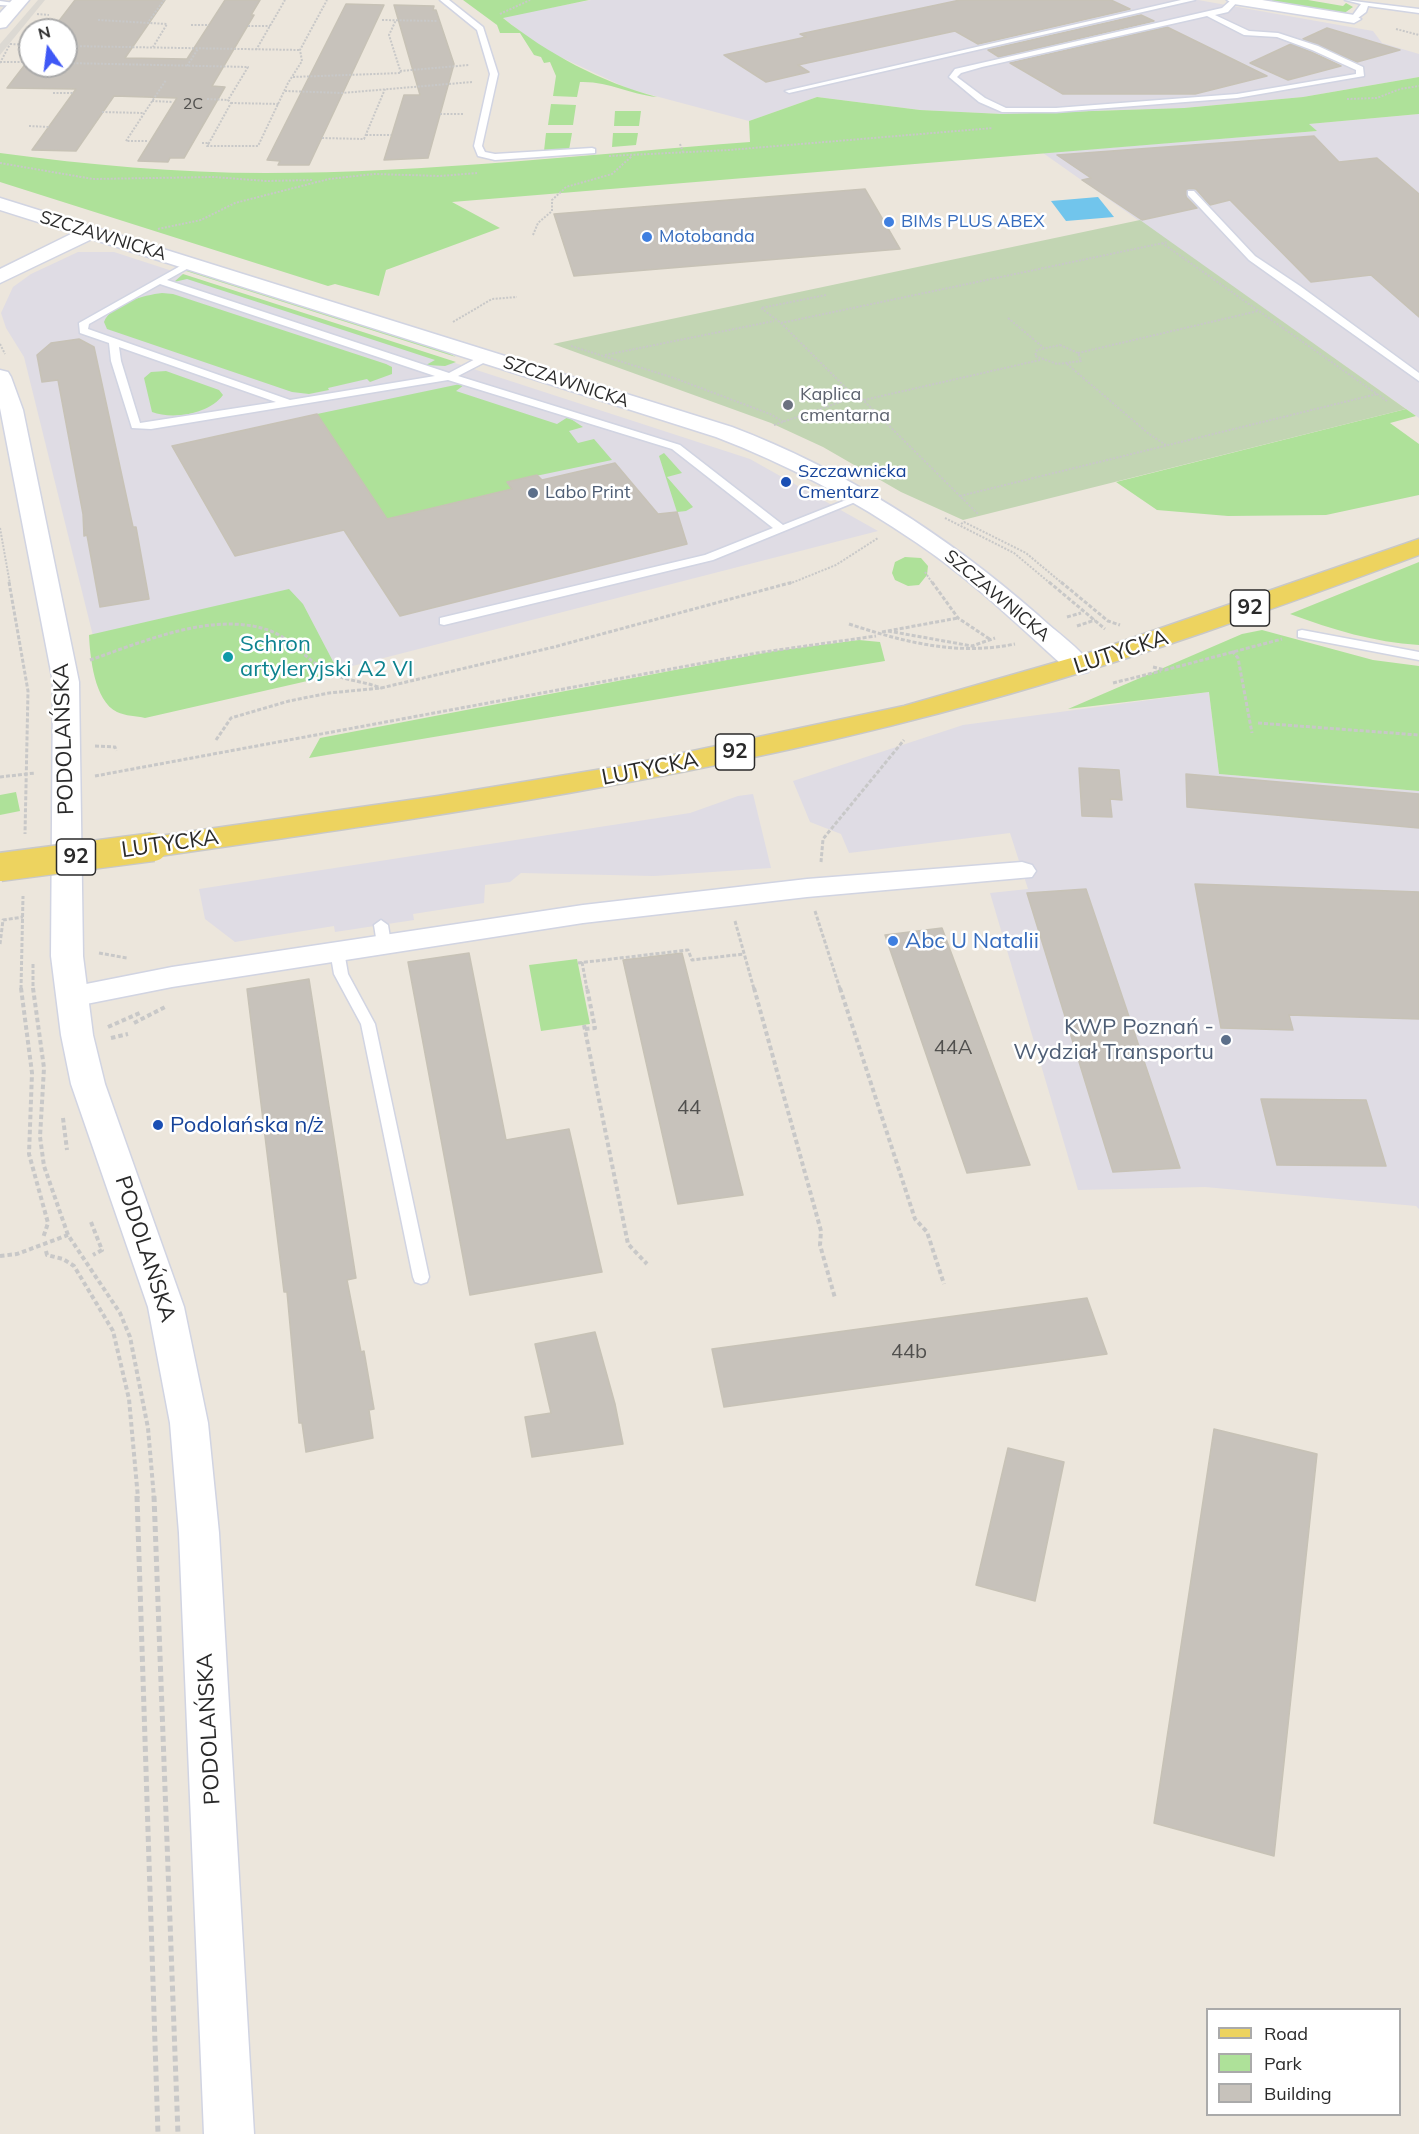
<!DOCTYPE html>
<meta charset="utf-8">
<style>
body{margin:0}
#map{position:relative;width:1419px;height:2134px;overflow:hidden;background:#ece6dc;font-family:Mulish,sans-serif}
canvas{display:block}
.legend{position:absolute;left:1206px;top:2008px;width:195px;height:108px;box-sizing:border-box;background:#fff;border:2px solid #aaa;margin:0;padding:8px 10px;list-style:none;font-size:18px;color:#2a2a2a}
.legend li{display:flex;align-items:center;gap:12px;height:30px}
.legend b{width:30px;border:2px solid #aaa}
.north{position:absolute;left:18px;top:18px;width:60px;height:60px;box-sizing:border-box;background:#fff;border:2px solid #aaa;border-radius:50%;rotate:346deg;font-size:16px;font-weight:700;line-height:24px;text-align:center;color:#2a2a2a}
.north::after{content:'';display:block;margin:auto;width:21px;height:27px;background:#3f58f6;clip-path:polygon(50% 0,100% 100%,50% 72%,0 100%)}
</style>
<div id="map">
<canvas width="1419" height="2134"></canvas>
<ul class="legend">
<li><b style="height:8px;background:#edd35f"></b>Road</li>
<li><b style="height:16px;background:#aee199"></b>Park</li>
<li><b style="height:16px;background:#c7c2bb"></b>Building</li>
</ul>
<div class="north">N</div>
</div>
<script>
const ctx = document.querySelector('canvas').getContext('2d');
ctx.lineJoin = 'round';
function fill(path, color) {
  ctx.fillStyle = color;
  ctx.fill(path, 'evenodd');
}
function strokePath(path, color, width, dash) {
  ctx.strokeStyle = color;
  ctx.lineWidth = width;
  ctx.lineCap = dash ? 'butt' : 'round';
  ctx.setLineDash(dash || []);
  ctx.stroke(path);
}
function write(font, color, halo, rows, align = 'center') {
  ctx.font = font + ' Mulish,sans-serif';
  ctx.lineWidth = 5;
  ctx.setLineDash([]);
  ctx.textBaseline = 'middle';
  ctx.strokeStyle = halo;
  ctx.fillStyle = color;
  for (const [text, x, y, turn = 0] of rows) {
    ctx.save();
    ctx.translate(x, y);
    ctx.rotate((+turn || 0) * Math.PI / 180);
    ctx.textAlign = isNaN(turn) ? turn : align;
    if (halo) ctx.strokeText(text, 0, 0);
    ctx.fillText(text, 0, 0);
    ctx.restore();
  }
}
fill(new Path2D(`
 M591,0H1198L1373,31L1382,43L1419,54V77L1303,97L1184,108L1002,114L920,110L817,97L749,121L629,89L541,48L502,17Z
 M1419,114V418L1043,153L1316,131L1308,124Z
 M78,252H114L750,459L878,531L337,670L289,593L94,640L24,357L6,328L1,313L13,287L31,274Z
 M1209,692L1219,774L1419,791V1209L1416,1206L1205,1187L1078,1190L990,893L1028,889L1010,833L849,853L841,834L810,822L793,781L963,725Z
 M753,794L771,868L654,876L521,873L510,882L485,885L484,903L413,914L414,920L335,932L334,926L235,942L205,919L199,889L690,813L738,796Z`), '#dfdce4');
fill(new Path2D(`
 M463,0H589L503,18C548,54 601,82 657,97C628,94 609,81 580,82L577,97L553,96L556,76L550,62L544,63L541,57L534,55L520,33H500L497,25Z
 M1254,0H1308L1343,6L1346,3L1353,7L1343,14Z
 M1419,77V114L1309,124L1317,131L452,202L500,228L386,270L379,296L335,284L328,286L0,182V153C89,165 177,173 266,173C428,173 590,154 750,142L749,121L817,97L920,110L1002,114L1184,108L1303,97Z
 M551,104L576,105L573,125H548Z
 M615,111H641L639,126H614Z
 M546,133H572L569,150L544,151Z
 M613,133H638L636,145L612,147Z
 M186,271L204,272L437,347L456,357Z
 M183,274L456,362L445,366L426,365L435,360L187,279L174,282Z
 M162,293L173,294L386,364L392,367V374L370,382L367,379L328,388L329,390L309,394L292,392L107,329L104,322C111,304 144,295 162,293Z
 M166,371L219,390L223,395C209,414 173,420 152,412L144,378L151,372Z
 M460,384L464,385L456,391L557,424L568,417L583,427L569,431L578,443L594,439L612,460L507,482L512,489L387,519L317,414Z
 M1406,409L1416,416L1390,423L1419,444V495L1326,515L1228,516L1157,510L1116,482Z
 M664,453L682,473L667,477L693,507L686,511L677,512L659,456Z
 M905,557L921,558L928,566L927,575L919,585L908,586L895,580L892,573L895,562Z
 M1419,562V645C1373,642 1334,630 1290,614Z
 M289,589L303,604L338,671L325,677L145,718C137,716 125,716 117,712C94,701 90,656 89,635Z
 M1262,630L1373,660L1419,666V791L1219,774L1209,692L1068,709L1242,634Z
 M859,640L880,642L885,661L309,758L320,738L774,651Z
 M16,792L20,811L0,815V795Z
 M577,959L590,1024L541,1031L529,965Z`), '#aee199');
fill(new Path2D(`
 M1140,220L1406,409L963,520L901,492L823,447L771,423L553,344Z`), '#c2d5b3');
fill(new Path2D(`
 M38,0H45L0,55V44Z`), '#dcd9d3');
fill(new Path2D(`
 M1098,197L1114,217L1066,221L1051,201Z`), '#71c5ec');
const building = new Path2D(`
 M75,0H165L125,58L187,59L225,0H260L251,15H254L212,86L225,87L184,158H170L168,162L138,161L177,98L114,96L76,151L32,150L76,89L7,88L30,58V66H66V30H52Z
 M960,0H1111L1130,9L978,44L955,31L798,65L809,72L766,82L724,55L806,37L800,34Z
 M346,4L384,5L309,165H278L280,161L267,160Z
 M394,5L434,6L433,10H436L454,64L428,158L384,160L404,95H420Z
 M1141,15L1154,21L999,57L988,50Z
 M1167,27L1267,76L1195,94H1063L1010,63Z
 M1327,28L1400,50L1357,62L1303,39Z
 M1291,44L1311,52L1341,66L1288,80L1250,63Z
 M1314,136L1339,162L1377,158L1419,194V317L1371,275L1311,282L1230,200L1210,205L1196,189H1188L1186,197L1197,208L1142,220L1082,180L1091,178L1057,155Z
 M865,189L900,249L574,276L554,214Z
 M79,339L94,347L133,527H136L149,599L100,607L87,535L84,536L83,514L58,380L42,382L37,355L51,343Z
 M317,414L387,519L512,489L507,482L537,475L542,480L615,463L658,514L677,512L687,544L400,616L344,530L235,556L172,446Z
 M1079,768L1119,770L1122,800L1110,799L1112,817L1082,816Z
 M1186,774L1419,794V828L1187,807Z
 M1195,884L1419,892V1019L1289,1015L1293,1030L1221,1028Z
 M1086,889L1180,1168L1113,1172L1027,893Z
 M942,928L1030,1165L967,1173L885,935Z
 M469,953L506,1140L569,1129L602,1272L470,1295L408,962Z
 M682,953L743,1195L678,1204L623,960Z
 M309,979L356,1278L347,1280L361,1352L364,1351L374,1409L369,1410L373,1438L306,1452L302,1423H299L287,1292H284L247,989Z
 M1261,1099L1366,1100L1386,1166L1277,1165Z
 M1087,1298L1107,1354L724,1407L712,1349Z
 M595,1332L615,1404L623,1444L532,1457L525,1417L551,1413L535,1344Z
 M1214,1429L1317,1454L1274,1856L1154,1823Z
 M1008,1448L1064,1462L1035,1601L976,1585Z`);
fill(building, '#c7c2bb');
strokePath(building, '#c7c2b6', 1.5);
const lane = new Path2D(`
 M440,0H449L483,27L498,74L482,146L485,152L495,154L592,148L595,149V153L495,160L478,156L474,146L490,74L477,30Z
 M1181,0H1195L789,93L785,91Z
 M1231,0H1239L1228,12L1215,15L1249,31L1278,33L1318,46L1363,67L1364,76L1237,98L1056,112H1002L979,102L949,77L955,69L1222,8ZM1207,16L1244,35L1277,37L1312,50L1356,70V74L1237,94L1056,108H1006L985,98L957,77L961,73L982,67Z
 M1345,0L1419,9V13L1368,6L1366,12L1354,21L1350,19L1361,4Z
 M0,1L21,4L17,6L0,5Z
 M1188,191H1194L1255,256L1300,286L1419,373V381L1249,260L1188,195Z
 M191,260L194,261V265L167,280L449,373L483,355H491V359L458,376L680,445L783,525L856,496L865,498L713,560L444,625L440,624V618L705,555L773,528L672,449L448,380L151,429L132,428L111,361L109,343L80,333L79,323ZM160,284L417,370L435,376L290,400L88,329L89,324ZM119,347L276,402L140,423L121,361Z
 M1302,630L1419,652V660L1298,637V631Z
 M381,920L388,925L391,944L384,949L377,944L374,925Z
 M337,946L344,951L348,974L375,1024L429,1277L427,1282L421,1284L415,1282L413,1277L361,1024L334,974L330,951Z`);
const street = new Path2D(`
 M1227,0H1262L1354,15L1361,19L1354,23L1234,4Z
 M1022,862L1032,865L1036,871L1032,877L807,897L583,923L172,987L71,1007L61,1004L57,997L61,990L71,987L172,967L583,905L807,879Z`);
const secondary = new Path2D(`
 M12,0H29L6,27L0,28V13Z
 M0,198L732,427C845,470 948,536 1039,616C1056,632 1079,647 1092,666L1088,672L1079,674L1070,672C1020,627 972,580 917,543C854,500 787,464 716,437L92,239L0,283V269L73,233L0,210Z
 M0,370L8,372L11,377L23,410L79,682L83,956L93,1035L105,1084L184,1307L208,1423L219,1533L254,2134H204L179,1533L170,1423L148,1307L71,1084L61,1035L51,956L53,682L0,408Z`);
const primary = new Path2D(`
 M1419,539V555C1276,608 1132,660 984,701C712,777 432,817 153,857L143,854L138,847L143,840L153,837L438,796L627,765L904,706L1092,652Z`);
strokePath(lane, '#d1d4e2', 3);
strokePath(street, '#d1d4e2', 3);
strokePath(secondary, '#d1d4e2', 3);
strokePath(primary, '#c8c8c8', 3);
strokePath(new Path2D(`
 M37,14L49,15
 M500,14L530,0
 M98,20L167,24L153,47
 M382,20L438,21
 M149,21L164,0
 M191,25H209
 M248,26H270
 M1396,29L1419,35
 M10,44L30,45
 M66,46L300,50
 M256,50L285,0
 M0,62H30
 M0,63L10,44
 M66,63L248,67L228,100L231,103L209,143
 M187,66L198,49
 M400,71L469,65
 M293,77L401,73L389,35L396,20
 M285,91L342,93L472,82
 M53,93H73
 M207,99L228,100
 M1347,99L1377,98L1400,89L1419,86
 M152,101L173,102
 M231,103L280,104
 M102,112L143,113
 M440,114H464
 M29,126L49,127
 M366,135H391
 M322,138L364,139L385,89
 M147,141H126L166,80
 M202,143H209L207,146H258L288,83L302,61L300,50L327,0
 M680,144L683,152
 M609,156L729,150L993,128
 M0,163L93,179L214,177L266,181L313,180
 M158,229L201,220L235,203L329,179L374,174L440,176L477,173
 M533,235L538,223L552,211V200L566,187L612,174L632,156
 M1162,243L1387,401
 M826,295L761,308L781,323L855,397L863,400L978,514
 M1008,318L1044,348
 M453,322L492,299L517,297
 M781,323L1168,242
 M0,344L5,354
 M1060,345L1078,353L1081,361L1057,364L1035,356L1037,350Z
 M571,346L674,378L770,414L784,422
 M1078,353L1258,311
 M605,355L774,321
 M1067,364L1149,434L1166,445
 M864,400L1040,360
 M774,425L855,397
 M960,496L1377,394
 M945,518L1014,553L1051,584
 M961,524L964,522L1026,553L1063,584
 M0,528L10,584
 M925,572L933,584
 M789,584L836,565L878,538`), '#c8c8c8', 2, [2, 1.5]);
strokePath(new Path2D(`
 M9,582L28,691L25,834
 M932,582L958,618L991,640
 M1049,582L1105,629
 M1061,582L1108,621L1120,625
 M1067,617L1081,613
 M849,624C904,642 957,656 1015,644
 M1077,626L1095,620
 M888,631L972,646L995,638
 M882,632L958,618
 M1232,651L1238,658L1252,733
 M90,660C143,642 212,611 268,630C292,638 307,661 328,672C345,681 364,681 381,688
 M1153,667L1165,670L1282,639
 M1113,683L1161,671
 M1258,723L1419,735
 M216,740L231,718L289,701L329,693L381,688L554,647L793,582
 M95,746L115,747L116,751
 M95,776L757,653L876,636
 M0,777L35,773
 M821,862L823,839L904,740
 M815,911L840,989
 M735,921L754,989
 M0,944L3,920L23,917
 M99,953L127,958
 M582,962L587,989
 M578,963L688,950L692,960L744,954
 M33,964V989
 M21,989L23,896`), '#c8c8c8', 3, [4, 2]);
strokePath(new Path2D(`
 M21,988L32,1073L29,1154L48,1223L43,1238
 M33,988L44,1068L40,1137L44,1166L68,1235L120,1313L130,1337L148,1428L154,1498
 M754,988L821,1231L820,1245L835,1298
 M840,988L915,1219L927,1232L944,1284
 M134,1023L165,1007
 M584,1025L628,1244L647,1264
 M108,1027L142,1012
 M585,1029L595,1028L587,988
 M111,1038L128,1034
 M63,1118L67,1150
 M91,1222L102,1250L93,1255
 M46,1251L47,1255L63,1259L74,1266L113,1331L129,1399L138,1498
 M0,1256L17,1254L68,1235`), '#c8c8c8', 4, [4.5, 3]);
strokePath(new Path2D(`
 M137,1496L158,2134
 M154,1496L178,2134`), '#c8c8c8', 5, [6, 4]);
fill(lane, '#fff');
fill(street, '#fff');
fill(secondary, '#fff');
fill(primary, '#edd35f');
const primaryBridge = new Path2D(`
 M0,867L153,847`);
strokePath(primaryBridge, '#c8c8c8', 31, []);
strokePath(primaryBridge, '#edd35f', 28);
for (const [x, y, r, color] of [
 [889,222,6,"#3f7fe0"],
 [647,237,6,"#3f7fe0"],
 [788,405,6,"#6b7280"],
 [786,482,6,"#1a4fb4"],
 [533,493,6,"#5c6f8a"],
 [228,657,6,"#0f9aa8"],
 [893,941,6,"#3f7fe0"],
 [1226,1040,6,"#5c6f8a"],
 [158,1125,6,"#1a4fb4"]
]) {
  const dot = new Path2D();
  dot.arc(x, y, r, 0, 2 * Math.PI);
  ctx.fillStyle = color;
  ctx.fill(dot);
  strokePath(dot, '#fff', 2);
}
write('16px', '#51504e', null, [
 ["2C",193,104]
]);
write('18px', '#366cbe', '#fff', [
 ["BIMs PLUS ABEX",901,222],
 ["Motobanda",659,237]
], 'left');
write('18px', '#2a2a2a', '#fff', [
 ["SZCZAWNICKA",103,236,17],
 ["SZCZAWNICKA",566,382,18],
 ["SZCZAWNICKA",997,596,40]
]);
write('18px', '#5b616d', '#fff', [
 ["Kaplica",800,395],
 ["cmentarna",800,416]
], 'left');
write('18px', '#164399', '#fff', [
 ["Szczawnicka",798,472],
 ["Cmentarz",798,493]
], 'left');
write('18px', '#4e5e75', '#fff', [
 ["Labo Print",545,493]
], 'left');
write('20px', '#51504e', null, [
 ["44A",953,1048],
 ["44",689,1108],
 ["44b",909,1352]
]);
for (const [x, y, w] of [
 [1250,608,39],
 [735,752,39],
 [76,857,39]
]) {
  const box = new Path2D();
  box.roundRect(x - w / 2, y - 18, w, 36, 4.5);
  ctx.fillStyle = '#fff';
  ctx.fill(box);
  strokePath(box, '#2a2a2a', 1.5);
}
write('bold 21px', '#2a2a2a', null, [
 ["92",1250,608],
 ["92",735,752],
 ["92",76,857]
]);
write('22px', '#0d838f', '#fff', [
 ["Schron",240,644],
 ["artyleryjski A2 VI",240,669]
], 'left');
write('22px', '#2a2a2a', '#fff', [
 ["LUTYCKA",1121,652,-18],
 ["PODOLAŃSKA",64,739,-92],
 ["LUTYCKA",650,769,-11],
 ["LUTYCKA",170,844,-8],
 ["PODOLAŃSKA",145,1249,72],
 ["PODOLAŃSKA",209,1729,-93]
]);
write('22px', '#366cbe', '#fff', [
 ["Abc U Natalii",905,941]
], 'left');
write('22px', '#4e5e75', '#fff', [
 ["KWP Poznań -",1214,1027],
 ["Wydział Transportu",1214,1052]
], 'right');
write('22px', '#164399', '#fff', [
 ["Podolańska n/ż",170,1125]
], 'left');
</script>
